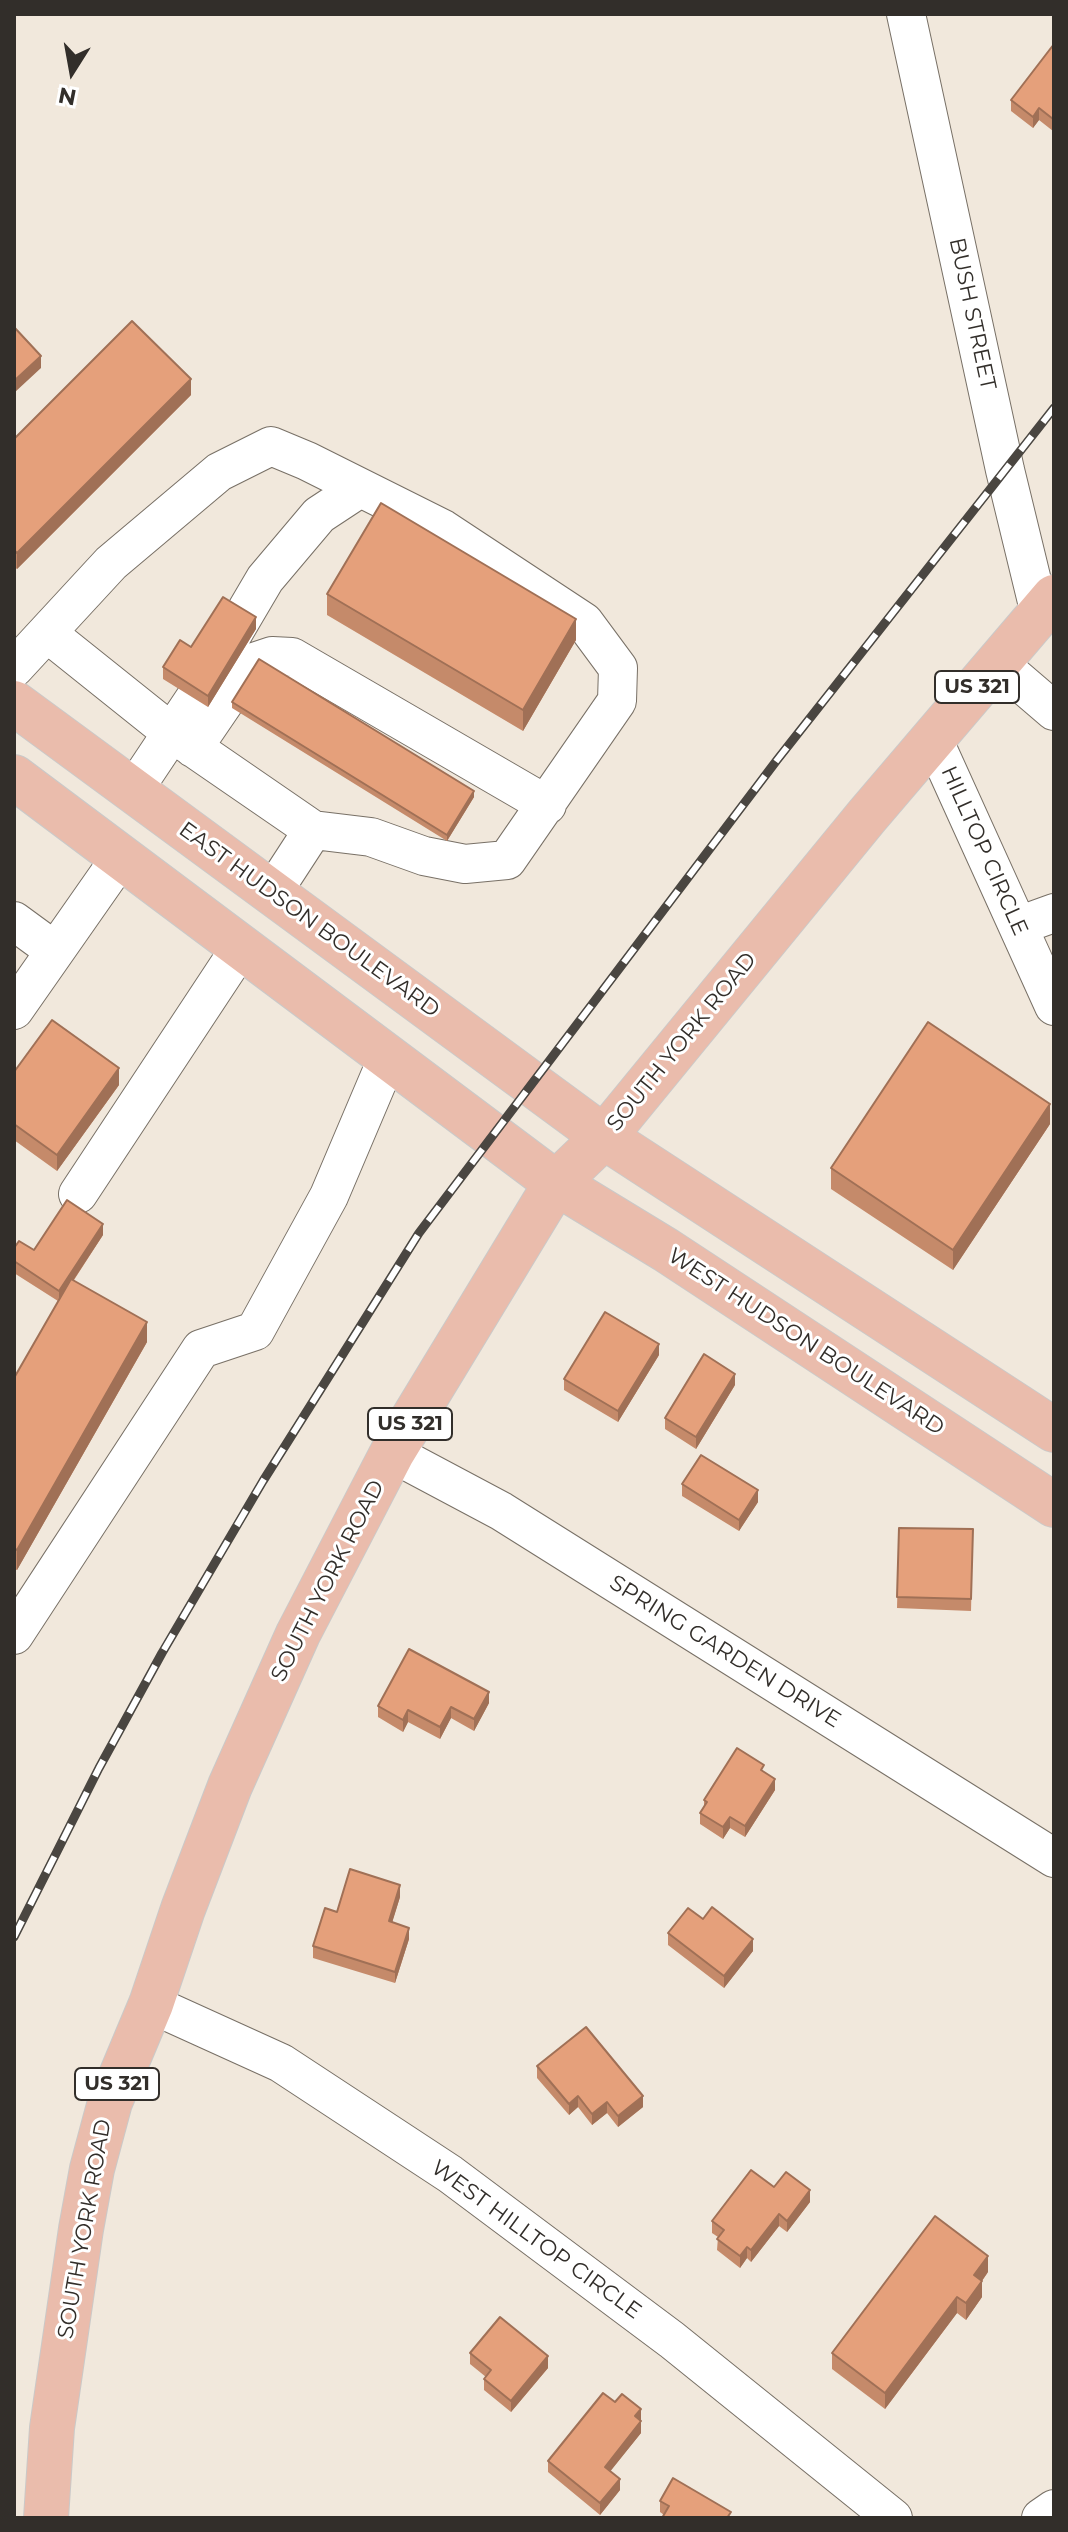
<!DOCTYPE html>
<style>
body{margin:0}
#map{position:relative;width:1068px;height:2532px;overflow:hidden;background:#f1e8dc;font-family:Montserrat,sans-serif}
canvas{display:block}
.frame{position:absolute;inset:0;border:16px solid #322e2a;pointer-events:none}
.north{position:absolute;left:32px;top:32px;width:80px;height:80px;-webkit-text-stroke:6px #fff;paint-order:stroke;rotate:191deg;font-size:22px;font-weight:700;line-height:32px;text-align:center;color:#322e2a}
.north::after{content:'';display:block;margin:auto;width:28px;height:36px;background:#322e2a;clip-path:polygon(50% 0,100% 100%,50% 72%,0 100%)}
</style>
<div id="map">
<canvas width="1068" height="2532"></canvas>
<div class="frame"></div>
<div class="north">N</div>
</div>
<script>
const ctx = document.querySelector('canvas').getContext('2d');
ctx.lineJoin = 'round';
function strokePath(path, color, width, dash) {
  ctx.strokeStyle = color;
  ctx.lineWidth = width;
  ctx.lineCap = dash ? 'butt' : 'round';
  ctx.setLineDash(dash || []);
  ctx.stroke(path);
}
function fill(path, color) {
  ctx.fillStyle = color;
  ctx.fill(path, 'evenodd');
}
function write(font, color, halo, rows, align = 'center') {
  ctx.font = font + ' Montserrat,sans-serif';
  ctx.lineWidth = 6;
  ctx.setLineDash([]);
  ctx.textBaseline = 'middle';
  ctx.strokeStyle = halo;
  ctx.fillStyle = color;
  for (const [text, x, y, turn = 0] of rows) {
    ctx.save();
    ctx.translate(x, y);
    ctx.rotate((+turn || 0) * Math.PI / 180);
    ctx.textAlign = isNaN(turn) ? turn : align;
    if (halo) ctx.strokeText(text, 0, 0);
    ctx.fillText(text, 0, 0);
    ctx.restore();
  }
}
const minor = new Path2D(`
 M906,14L1005,470L1040,614
 M47,633L172,733L313,830
 M998,663L1054,711
 M14,668L111,563L219,472L271,446L307,461L443,529L584,622L618,668L617,701L507,860L465,864L424,856L371,837L313,830L272,893
 M933,739L1054,1006
 M193,748L251,663L272,656L292,657L547,805
 M133,791L195,698L265,579L319,515L360,488
 M14,921L55,951
 M1018,926L1054,913
 M14,1010L121,857
 M78,1194L241,947
 M392,1453L501,1511L1054,1858
 M14,1635L201,1349L255,1331L329,1196L388,1057
 M151,2004L281,2063L450,2174L672,2340L893,2518
 M1041,2518L1054,2509`);
const major = new Path2D(`
 M14,703L604,1137L1054,1430
 M14,777L556,1183L666,1250L1054,1505
 M46,2518L52,2428L81,2229L92,2169L110,2102L151,2004L183,1909L230,1786L298,1634L392,1453L556,1183L604,1137L867,816L1054,597`);
strokePath(minor, '#787066', 40);
strokePath(major, '#cac9c8', 46);
strokePath(minor, '#fff', 38);
strokePath(major, '#eabcac', 44);
const rail = new Path2D(`
 M14,1937L99,1768L162,1653L263,1481L419,1233L777,760L1054,408`);
strokePath(rail, '#4a4641', 9);
strokePath(rail, '#fff', 6, [18]);
fill(new Path2D(`
 M1054,44L1053,131L1039,120L1033,128L1011,111V100Z
 M191,395L17,569L14,567V439Z
 M327,594L576,640L523,731L327,615Z
 M256,629L208,707L163,679V667L191,647Z
 M232,702L474,797L447,841L232,708Z
 M14,1072L119,1085L57,1171L14,1140Z
 M1050,1124L953,1270L831,1189V1168Z
 M103,1235L74,1280L147,1342L17,1570L14,1569V1378L58,1301L14,1273V1248L34,1250Z
 M659,1355L618,1422L564,1390V1379Z
 M735,1385L696,1449L665,1429V1418Z
 M682,1484L758,1502L739,1531L682,1496Z
 M899,1528L973,1529L971,1611L897,1608Z
 M489,1703L474,1731L451,1718L440,1739L408,1722L403,1732L378,1717V1706Z
 M764,1772L775,1790L745,1837L730,1828L723,1839L700,1824V1813L704,1808V1800Z
 M400,1897L392,1922L409,1939L395,1983L313,1958V1946L337,1912Z
 M703,1919L753,1951L724,1988L668,1945V1933Z
 M537,2066L643,2107L618,2127L607,2113L592,2125L578,2107L569,2115L537,2078Z
 M774,2187L810,2202L787,2232L779,2226L751,2262L747,2258L740,2268L717,2250L718,2237L712,2233V2221Z
 M988,2272L982,2281V2297L966,2320L957,2313L885,2409L832,2369V2353Z
 M470,2353L548,2368L511,2412L484,2390V2379L486,2377L470,2364Z
 M615,2402L641,2420V2433L610,2471L620,2490L600,2515L548,2472V2461Z
 M660,2501L731,2518L664,2515L660,2512Z`), '#c58a6a');
fill(new Path2D(`
 M1039,108V120L1033,128V117Z
 M41,356V368L14,393V381Z
 M191,379V395L17,569V553Z
 M256,617V629L208,707V696Z
 M576,619V640L523,731V710Z
 M474,791V797L447,841V835Z
 M119,1068V1085L57,1171V1155Z
 M1050,1104V1124L953,1270V1250Z
 M103,1224V1235L59,1302V1291Z
 M147,1322V1342L17,1570V1550Z
 M659,1344V1355L618,1422V1411Z
 M735,1374V1385L696,1449V1437Z
 M758,1490V1502L739,1531V1520Z
 M489,1692V1703L474,1731V1719Z
 M451,1707V1718L440,1739V1727Z
 M408,1710V1722L403,1732V1720Z
 M775,1779V1790L745,1837V1826Z
 M730,1817V1828L723,1839V1827Z
 M400,1885V1897L389,1933V1921Z
 M409,1928V1939L395,1983V1972Z
 M753,1939V1951L724,1988V1976Z
 M578,2096V2107L569,2115V2104Z
 M643,2096V2107L618,2127V2116Z
 M607,2102V2113L592,2125V2114Z
 M810,2190V2202L787,2232V2221Z
 M779,2214V2226L751,2262V2250Z
 M747,2247V2258L740,2268V2256Z
 M988,2256V2272L974,2292V2275Z
 M982,2281V2297L966,2320V2303Z
 M957,2297V2313L885,2409V2393Z
 M548,2356V2368L511,2412V2401Z
 M641,2409V2420L635,2428V2416Z
 M641,2421V2433L605,2478V2467Z
 M620,2479V2490L600,2515V2503Z`), '#a07056');
const building = new Path2D(`
 M1054,44V118L1053,119L1039,108L1033,117L1011,100Z
 M132,321L191,379L17,553L14,550V439Z
 M14,327L41,356L14,381Z
 M381,503L576,619L523,710L327,594Z
 M223,597L256,617L208,696L163,667L180,640L191,647Z
 M259,659L474,791L447,835L232,702Z
 M52,1020L119,1068L57,1155L14,1124V1072Z
 M928,1022L1050,1104L953,1250L831,1168Z
 M67,1200L103,1224L59,1291L14,1261V1248L19,1241L34,1250Z
 M71,1279L147,1322L17,1550L14,1548V1378Z
 M605,1312L659,1344L618,1411L564,1379Z
 M704,1354L735,1374L696,1437L665,1418Z
 M701,1455L758,1490L739,1520L682,1484Z
 M899,1528L973,1529L971,1599L897,1597Z
 M409,1649L489,1692L474,1719L451,1707L440,1727L408,1710L403,1720L378,1706Z
 M737,1748L764,1765L761,1770L775,1779L745,1826L730,1817L723,1827L700,1813L707,1802L704,1800Z
 M350,1869L400,1885L389,1921L409,1928L395,1972L313,1946L325,1908L337,1912Z
 M712,1907L753,1939L724,1976L668,1933L688,1908L703,1919Z
 M586,2027L643,2096L618,2116L607,2102L592,2114L578,2096L569,2104L537,2066Z
 M751,2170L774,2187L786,2172L810,2190L787,2221L779,2214L751,2250L747,2247L740,2256L717,2239L724,2230L712,2221Z
 M935,2216L988,2256L974,2275L982,2281L966,2303L957,2297L885,2393L832,2353Z
 M500,2317L548,2356L511,2401L484,2379L491,2370L470,2353Z
 M603,2393L615,2402L622,2394L641,2409L635,2416L641,2421L605,2467L620,2479L600,2503L548,2461Z
 M673,2478L731,2512L727,2518H662L669,2506L660,2501Z`);
fill(building, '#e5a07b');
strokePath(building, '#a07056', 2);
for (const [x, y, w] of [
 [977,687,84],
 [410,1424,84],
 [117,2084,84]
]) {
  const box = new Path2D();
  box.roundRect(x - w / 2, y - 16, w, 32, 6);
  ctx.fillStyle = '#fff';
  ctx.fill(box);
  strokePath(box, '#322e2a', 2);
}
write('bold 20px', '#322e2a', null, [
 ["US 321",977,687],
 ["US 321",410,1424],
 ["US 321",117,2084]
]);
write('22px', '#322e2a', '#fff', [
 ["BUSH STREET",972,314,78],
 ["HILLTOP CIRCLE",984,851,66],
 ["EAST HUDSON BOULEVARD",309,920,36],
 ["SOUTH YORK ROAD",682,1042,-51],
 ["WEST HUDSON BOULEVARD",806,1342,33],
 ["SOUTH YORK ROAD",328,1581,-63],
 ["SPRING GARDEN DRIVE",725,1652,32],
 ["SOUTH YORK ROAD",85,2229,-80],
 ["WEST HILLTOP CIRCLE",536,2240,36]
]);
</script>
